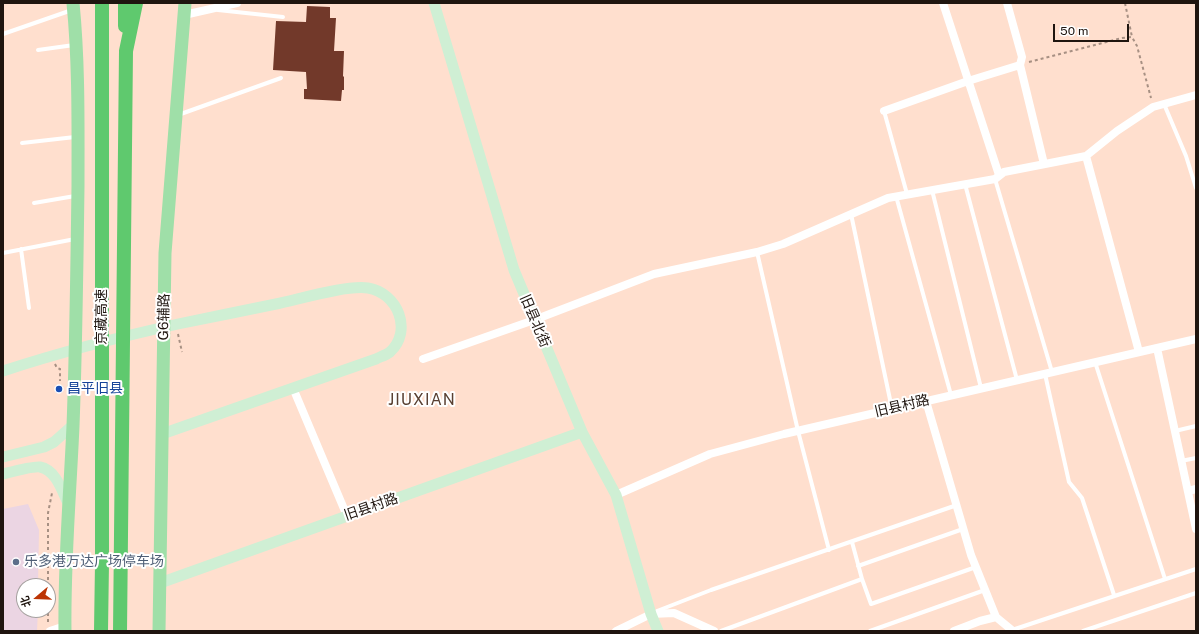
<!DOCTYPE html>
<meta charset="utf-8">
<style>
body{margin:0}
#map{position:relative;width:1199px;height:634px;overflow:hidden;background:#ffdfce;font-family:"Public Sans","Noto Sans SC",sans-serif}
canvas{display:block}
.frame{position:absolute;inset:0;border:4px solid #1f150f;pointer-events:none}
.north{position:absolute;left:16px;top:578px;width:40px;height:40px;box-sizing:border-box;background:#fff;border:1px solid #a5a19f;border-radius:50%;rotate:251deg;font-size:11px;font-weight:700;line-height:16px;text-align:center;color:#1f150f}
.north::after{content:'';display:block;margin:auto;width:14px;height:18px;background:#bc3404;clip-path:polygon(50% 0,100% 100%,50% 72%,0 100%)}
.scale{position:absolute;left:1053px;top:24px;width:76px;height:18px;box-sizing:border-box;border:2px solid #1f150f;border-top:0;padding-left:5px;font-size:12px;line-height:14px;white-space:nowrap;color:#1f150f;-webkit-text-stroke:3px #fff;paint-order:stroke}
</style>
<div id="map">
<canvas width="1199" height="634"></canvas>
<div class="frame"></div>
<div class="north">北</div>
<div class="scale">50 m</div>
</div>
<script>
const ctx = document.querySelector('canvas').getContext('2d');
ctx.lineJoin = 'round';
function fill(path, color) {
  ctx.fillStyle = color;
  ctx.fill(path, 'evenodd');
}
function strokePath(path, color, width, dash) {
  ctx.strokeStyle = color;
  ctx.lineWidth = width;
  ctx.lineCap = dash ? 'butt' : 'round';
  ctx.setLineDash(dash || []);
  ctx.stroke(path);
}
function write(font, color, halo, rows, align = 'center') {
  ctx.font = font + ' "Public Sans","Noto Sans SC",sans-serif';
  ctx.lineWidth = 4;
  ctx.setLineDash([]);
  ctx.textBaseline = 'middle';
  ctx.strokeStyle = halo;
  ctx.fillStyle = color;
  for (const [text, x, y, turn = 0] of rows) {
    ctx.save();
    ctx.translate(x, y);
    ctx.rotate((+turn || 0) * Math.PI / 180);
    ctx.textAlign = isNaN(turn) ? turn : align;
    if (halo) ctx.strokeText(text, 0, 0);
    ctx.fillText(text, 0, 0);
    ctx.restore();
  }
}
fill(new Path2D(`
 M28,504L39,530L38,586H24V610H38L37,631H3V509Z`), '#ebd5e3');
fill(new Path2D(`
 M307,6L330,7V18H336L334,51H344L343,76L344,77V90H342L341,101L304,99V89H307L306,72L273,70L276,21L306,22Z`), '#72392a');
strokePath(new Path2D(`
 M1125,3L1132,37
 M1029,62L1122,38L1132,37L1137,46L1151,98
 M178,334L182,352
 M55,364L57,368L60,369V381
 M48,622V513L52,493`), '#a79083', 2, [3, 3]);
strokePath(new Path2D(`
 M218,10L283,17
 M3,34L72,10
 M38,50L74,45
 M1164,104L1186,156L1196,188
 M884,111L907,194
 M178,115L281,78
 M22,143L75,137
 M995,179L1052,372
 M965,184L1017,380
 M932,190L981,388
 M896,196L951,395
 M34,203L75,196
 M851,214L892,409
 M21,249L29,308
 M757,252L798,431L829,550
 M3,253L75,239
 M1095,362L1165,579
 M1045,374L1069,482L1082,498L1114,595
 M1175,431L1196,426
 M1181,461L1196,458
 M852,542L862,579
 M858,566L963,529
 M657,611L711,590L957,505
 M1012,630L1196,569
 M721,631L862,579L871,604L976,567
 M870,631L985,590
 M1083,631L1196,593`), '#fff', 4);
strokePath(new Path2D(`
 M943,3L999,175
 M184,15L237,3
 M1020,65L1044,164
 M884,111L968,81L1020,65L1022,57L1007,3
 M1086,156L1139,352
 M1157,348L1196,529
 M423,359L534,320L654,274L757,252L783,244L888,198L995,179L1004,172L1086,156L1117,131L1153,107L1196,95
 M293,388L347,516
 M926,401L971,555L996,617L1013,631
 M1188,491L1196,489
 M616,495L710,454L784,434L1196,339
 M50,631L65,626
 M616,631L651,614L674,613L714,631
 M954,631L980,621L996,617`), '#fff', 8);
strokePath(new Path2D(`
 M434,3L514,270L582,432L616,495L651,614L658,631
 M3,371C61,352 119,337 178,324C211,317 243,311 276,304C300,299 346,285 368,288C398,293 413,331 390,352C386,355 380,357 376,359L162,434
 M3,457L44,447L54,442L73,425
 M3,474C11,472 33,466 40,467C56,470 62,491 68,503
 M160,583L582,432`), '#cfefd4', 11);
strokePath(new Path2D(`
 M65,631C64,562 70,494 73,426C76,346 77,266 78,186C78,125 79,64 73,3
 M159,631L165,253L185,3`), '#9fdfa8', 13);
strokePath(new Path2D(`
 M125,3V26
 M101,631L102,563V3
 M120,631L126,51L136,3`), '#5fc96e', 14);
for (const [x, y, r, color] of [
 [59,389,4,"#1a4fb4"],
 [16,562,4,"#5c6f8a"]
]) {
  const dot = new Path2D();
  dot.arc(x, y, r, 0, 2 * Math.PI);
  ctx.fillStyle = color;
  ctx.fill(dot);
  strokePath(dot, '#fff', 1.5);
}
write('14px', '#1f150f', '#fff', [
 ["京藏高速",102,317,-90],
 ["G6辅路",164,317,-89],
 ["旧县北街",535,321,67],
 ["旧县村路",902,406,-13],
 ["旧县村路",371,507,-19]
]);
write('14px', '#164399', '#fff', [
 ["昌平旧县",67,389]
], 'left');
write('14px', '#4e5e75', '#fff', [
 ["乐多港万达广场停车场",24,562]
], 'left');
ctx.letterSpacing = '1px';
write('16px', '#594032', '#fff', [
 ["JIUXIAN",422,400]
]);
ctx.letterSpacing = '0px';
</script>
